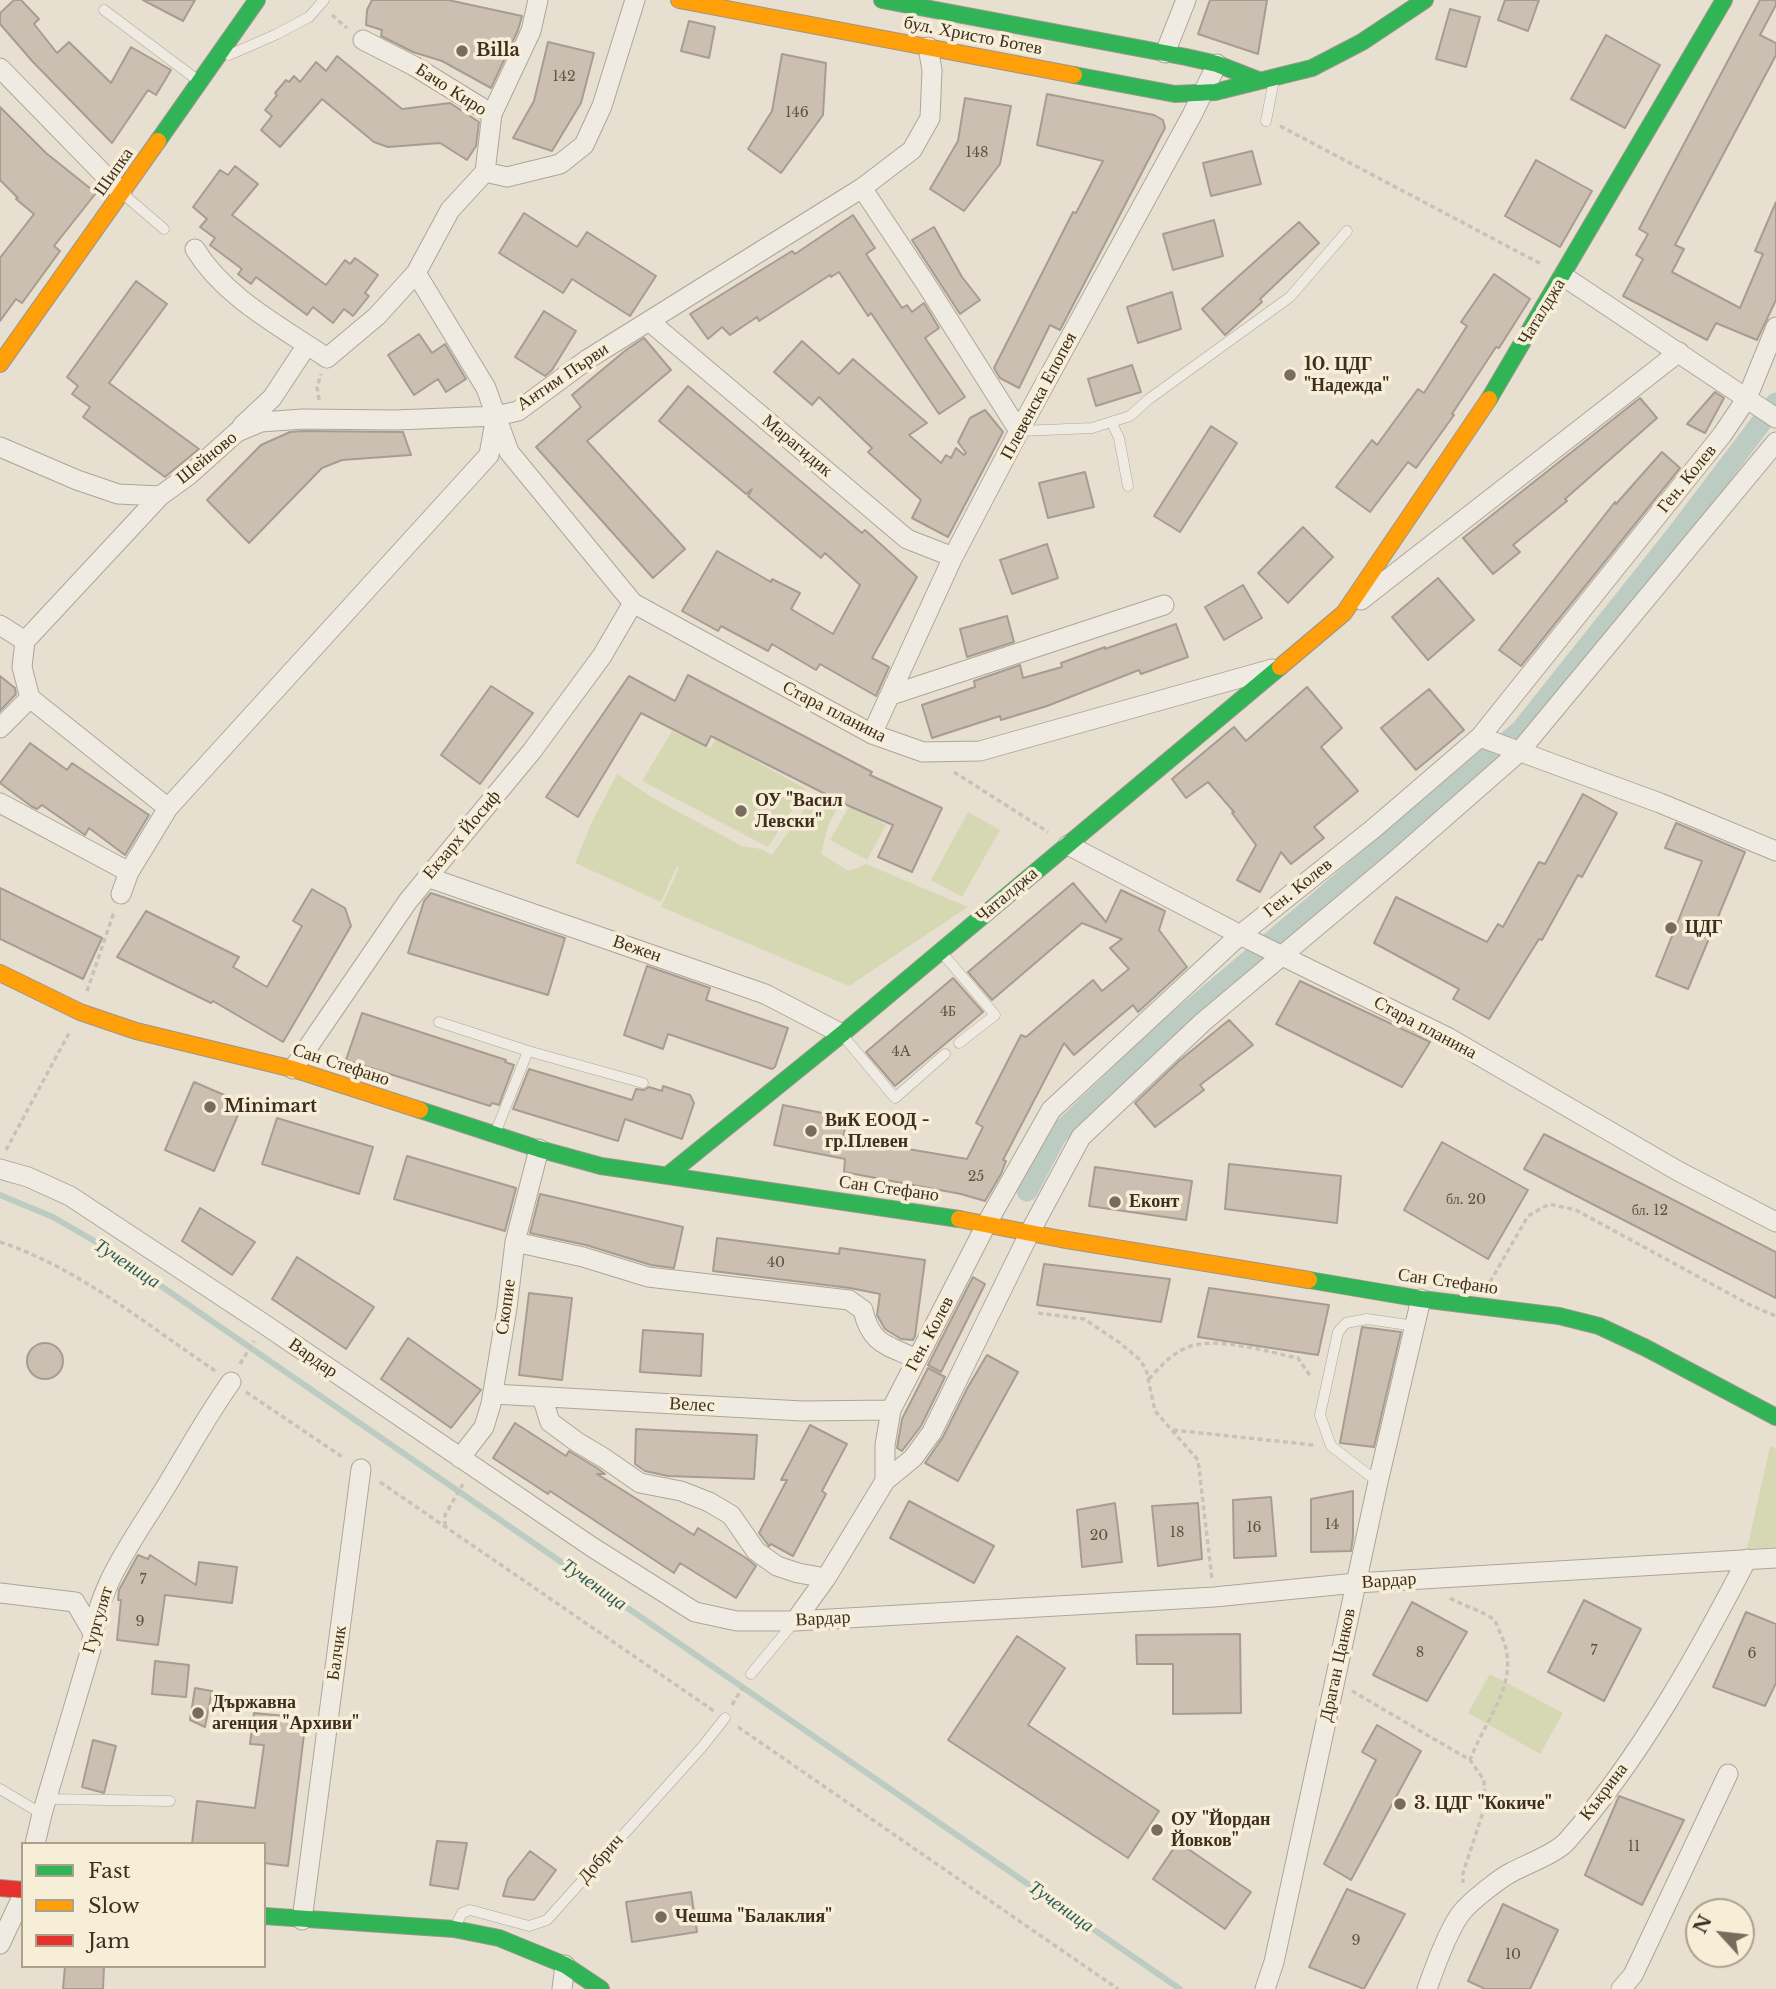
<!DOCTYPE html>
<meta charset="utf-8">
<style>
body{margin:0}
#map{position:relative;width:1776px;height:1989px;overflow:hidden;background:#e7e0d1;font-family:"Libre Baskerville",serif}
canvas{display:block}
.legend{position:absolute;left:21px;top:1842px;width:245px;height:126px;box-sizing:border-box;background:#f7eed8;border:2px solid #ada18e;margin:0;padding:9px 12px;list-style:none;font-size:21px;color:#3d2e20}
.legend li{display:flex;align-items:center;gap:14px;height:35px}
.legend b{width:35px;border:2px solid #ada18e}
.north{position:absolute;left:1685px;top:1898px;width:70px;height:70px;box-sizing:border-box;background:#f7eed8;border:2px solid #ada18e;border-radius:50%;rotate:297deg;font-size:19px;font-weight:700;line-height:28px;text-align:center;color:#3d2e20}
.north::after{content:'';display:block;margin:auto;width:24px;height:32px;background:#786c5e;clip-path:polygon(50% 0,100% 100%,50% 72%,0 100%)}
</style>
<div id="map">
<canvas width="1776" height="1989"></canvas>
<ul class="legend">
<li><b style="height:9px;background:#30b455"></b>Fast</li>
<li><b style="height:9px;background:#ff9f0a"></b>Slow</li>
<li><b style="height:9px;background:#e5322d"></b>Jam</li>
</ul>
<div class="north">N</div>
</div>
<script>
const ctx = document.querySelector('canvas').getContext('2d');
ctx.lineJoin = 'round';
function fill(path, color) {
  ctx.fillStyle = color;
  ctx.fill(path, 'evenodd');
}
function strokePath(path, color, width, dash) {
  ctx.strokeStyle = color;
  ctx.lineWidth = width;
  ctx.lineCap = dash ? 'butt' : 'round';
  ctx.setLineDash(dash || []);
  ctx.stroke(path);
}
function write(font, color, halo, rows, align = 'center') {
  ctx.font = font + ' "Libre Baskerville",serif';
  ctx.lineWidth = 7;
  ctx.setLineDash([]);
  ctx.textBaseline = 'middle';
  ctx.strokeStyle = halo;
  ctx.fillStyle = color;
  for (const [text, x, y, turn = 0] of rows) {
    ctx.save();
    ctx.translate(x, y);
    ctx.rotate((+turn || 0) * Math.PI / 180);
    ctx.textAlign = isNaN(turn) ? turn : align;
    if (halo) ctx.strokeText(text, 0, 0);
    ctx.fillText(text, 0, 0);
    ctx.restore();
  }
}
fill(new Path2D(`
 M672,731L710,748L716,739L806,789L768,847L642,781Z
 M617,774L653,798L742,846L761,849L772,855L816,793L838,806L828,826L821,854L849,871L866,864L968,907L849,986L661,907L679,868L677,866L661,902L575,863L591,824Z
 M850,805L886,825L867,860L830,840Z
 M968,812L1000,830L962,897L931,880Z
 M1770,1446L1776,1449V1547L1747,1549Z
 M1490,1674L1563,1713L1540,1754L1468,1713Z`), '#d6d7b3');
strokePath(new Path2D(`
 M0,1195L53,1217L103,1246L1180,1989`), '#bcccc2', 6);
strokePath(new Path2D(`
 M1027,1191L1056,1136L1165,1032L1521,730L1673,539L1776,403`), '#bcccc2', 21);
const building = new Path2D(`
 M14,0H21L39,19L34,24L57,53L69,42L111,83L131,47L171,70L156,95L148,90L112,143L33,62L0,24V13Z
 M143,0H195L183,21Z
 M372,0H448L522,16L518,30L491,88L442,61L413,52L381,36L382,30L366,25L367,10Z
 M1210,0H1267L1258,54L1198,34Z
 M1505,0H1539L1528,31L1498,20Z
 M1760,0H1776V5L1760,35L1776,43V55L1675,245L1684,249L1672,272L1740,308L1763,254L1755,251L1776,202V300L1757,340L1716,323L1707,340L1623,296L1643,259L1636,255L1648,234L1639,229Z
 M1450,9L1480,17L1466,67L1436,59Z
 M689,21L715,27L709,58L681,51Z
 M1606,35L1660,65L1625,128L1571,99Z
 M548,42L594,53L581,103L552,151L513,138L534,101Z
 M782,54L826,63L823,115L781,173L748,149L772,111Z
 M337,56L402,109L450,103L479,122L476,146L467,160L440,143L388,147L374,142L322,99L280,147L261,130L272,116L265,110L277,95L275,93L286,80L289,82L294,76L300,82L316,62L326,71Z
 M1047,94L1154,115L1163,120L1165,128L1060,330L1050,325L1019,388L1000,378L994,368L1073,212L1076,213L1103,161L1037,145Z
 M965,98L1011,106L1000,164L964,211L930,189L958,141Z
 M0,107L46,153L96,193L54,246L60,251L22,303L16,299L0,321V258L34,214L16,199L18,198L0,180Z
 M1252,151L1261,184L1211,196L1203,163Z
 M1536,160L1592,191L1560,247L1505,216Z
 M235,166L258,184L232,215L326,285L345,260L350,264L355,258L378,275L365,293L369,296L353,316L344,309L333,323L313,307L307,315L256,277L251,284L238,274L242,269L210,245L215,238L200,227L207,219L193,207L220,170L228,175Z
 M524,213L577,247L587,232L656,276L630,316L572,279L563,293L499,253Z
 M853,215L875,248L866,254L902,308L907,305L912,312L924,303L939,328L925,338L965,397L939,414L871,313L868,316L839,272L831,277L830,275L759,321L757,317L730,335L722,327L708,339L690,314L792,251L795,254Z
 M1214,220L1223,256L1173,270L1163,234Z
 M1299,222L1319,243L1260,299L1262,302L1225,335L1202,309Z
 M934,227L962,277L980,300L960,314L912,240Z
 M1494,274L1530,299L1499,348L1496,347L1452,414L1454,415L1416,468L1408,462L1370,512L1336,487L1372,440L1377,445L1418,389L1424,393L1467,326L1461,322Z
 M136,281L167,304L109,383L199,449L165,477L83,417L90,407L72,394L78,386L67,377Z
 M1172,292L1181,329L1138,343L1127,307Z
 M544,311L576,331L552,370L545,376L515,357Z
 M419,334L432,353L445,344L466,379L446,392L438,379L414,395L388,355Z
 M644,338L671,370L587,441L685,549L653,578L536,447L581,407L572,395L626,350Z
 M802,341L839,374L853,359L927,423L909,435L941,463L946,455L951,458L956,448L964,455L966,453L958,442L970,418L985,410L1003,432L948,537L912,518L921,500L868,452L872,448L819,397L812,405L774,372Z
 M1132,365L1141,392L1096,406L1088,379Z
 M688,386L862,533L865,530L917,577L872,658L889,667L876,696L820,664L816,670L772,644L768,651L721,626L718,631L682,611L717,551L771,582L772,579L800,593L791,609L833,634L860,585L825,553L821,558L748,496L752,489L746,494L659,421Z
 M1715,392L1724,398L1705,433L1687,424Z
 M1640,398L1657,418L1565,499L1567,501L1513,545L1520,552L1493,574L1463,538Z
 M1211,426L1237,443L1180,532L1154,516Z
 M303,431L403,432L411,455L342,460L322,468L249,543L207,500L261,445L290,432Z
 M1662,452L1680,468L1521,666L1499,650L1615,502L1616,504Z
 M1085,472L1094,507L1048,518L1039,483Z
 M1303,527L1333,557L1288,603L1258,573Z
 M1047,544L1058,578L1012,594L1000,560Z
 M1438,578L1474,620L1428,660L1392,617Z
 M1243,585L1262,618L1224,640L1205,607Z
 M1007,616L1014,642L967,657L960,629Z
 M1176,624L1188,657L1141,674L1139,670L1047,706L1001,720L1000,716L932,738L922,705L975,687L974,681L1020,665L1023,678L1062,667L1061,663L1105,647V649Z
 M688,675L872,772L870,775L942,808L912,872L878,857L893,825L849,806L711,736L706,746L641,713L578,817L546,797L629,676L675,701Z
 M0,676L15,688L16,694L0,711Z
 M491,686L533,713L480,784L441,755Z
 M1307,687L1342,728L1321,747L1358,791L1314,827L1324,838L1291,864L1281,852L1260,892L1237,880L1256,845L1232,813L1234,812L1208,782L1186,798L1172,779L1234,727L1246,741Z
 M1429,689L1464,730L1416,770L1381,728Z
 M30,743L67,770L72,763L149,815L125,855L89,828L85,835L42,805L37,809L31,806L0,783Z
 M1583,794L1617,813L1582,877L1578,875L1542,940L1539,939L1489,1019L1453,999L1459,989L1374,943L1396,897L1487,942L1498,924L1503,927L1539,862L1545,864Z
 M1676,823L1745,852L1688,989L1656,976L1702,861L1665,848Z
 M1073,883L1106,922L1121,890L1165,911L1159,930L1187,967L1138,1012L1133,1005L1074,1055L1064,1043L1003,1160L1006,1161L1001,1174L985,1201L961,1194L844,1172L845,1159L774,1145L783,1105L847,1118L843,1138L967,1159L983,1127L976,1123L1021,1035L1026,1037L1093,980L1102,991L1129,969L1110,948L1122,939L1082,923L992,1000L968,972Z
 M0,888L102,938L83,979L0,939Z
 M312,889L345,908L351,926L283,1042L213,1001L211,1003L117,957L146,911L239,957L233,967L267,987L302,926L293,921Z
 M431,893L565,938L548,995L408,953L424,901Z
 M647,966L710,988L706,1000L788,1028L775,1067L772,1069L668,1034L663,1049L624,1035Z
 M953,978L983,1012L895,1086L866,1052Z
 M1300,981L1430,1042L1402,1087L1276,1024Z
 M362,1013L506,1060L505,1062L514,1065L499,1105L492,1103L490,1106L346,1060Z
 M1229,1020L1253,1045L1200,1085L1204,1090L1155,1127L1135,1103L1179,1061Z
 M529,1069L632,1100L636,1089L644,1090L649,1087L662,1091L663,1086L690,1095L694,1103L682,1139L625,1119L618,1141L513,1109Z
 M194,1082L243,1103L214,1171L165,1150Z
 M277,1118L373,1147L359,1194L262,1164Z
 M1544,1134L1776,1252V1298L1524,1169Z
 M1442,1142L1528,1190L1488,1259L1404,1210Z
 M407,1156L516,1188L505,1231L394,1199Z
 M1229,1164L1341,1176L1337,1223L1225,1209Z
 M1095,1167L1192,1181L1186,1220L1089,1206Z
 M540,1194L683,1227L674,1268L651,1265L586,1245L530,1233Z
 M200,1208L255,1242L232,1275L182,1241Z
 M717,1238L839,1254L840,1248L925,1260L915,1336L913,1340L901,1339L885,1329L877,1315L880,1294L850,1288L713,1271Z
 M297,1257L374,1307L346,1349L272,1299Z
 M1044,1264L1170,1279L1161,1322L1037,1305Z
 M973,1277L985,1284L941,1372L928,1365Z
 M1209,1288L1329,1305L1318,1355L1198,1337Z
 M529,1293L572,1298L562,1380L519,1375Z
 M1362,1327L1401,1332L1374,1447L1340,1443Z
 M643,1330L703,1334L701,1376L640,1372Z
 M408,1338L481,1390L451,1428L381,1379Z
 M27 1361a18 18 0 1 1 36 0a18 18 0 1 1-36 0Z
 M987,1355L1018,1372L958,1481L925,1463L943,1437L968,1387Z
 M928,1368L945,1377L921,1426L902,1451L897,1448L902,1419Z
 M515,1423L566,1456L569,1451L597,1468L605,1474H597L694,1535L698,1528L746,1558L756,1566L736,1598L680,1563L674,1573L550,1491L548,1494L493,1458Z
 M810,1425L847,1444L822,1491L826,1494L793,1556L771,1544L769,1546L759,1533L787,1480H781Z
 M636,1429L757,1435L754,1479L668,1476L645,1471L635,1464Z
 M1353,1491V1537L1351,1551L1311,1552V1499Z
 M1271,1497L1276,1556L1234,1558L1233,1500Z
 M909,1501L994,1546L974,1583L890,1538Z
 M1115,1503L1122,1562L1082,1567L1077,1510Z
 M1198,1503L1202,1559L1158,1566L1152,1506Z
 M138,1555L148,1559L150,1555L196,1585L199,1562L237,1567L232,1603L165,1595L158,1645L117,1640L121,1600H118L119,1590Z
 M1584,1600L1641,1629L1604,1701L1548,1672Z
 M1412,1602L1467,1632L1427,1701L1373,1675Z
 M1746,1612L1776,1624V1683L1765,1706L1713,1687Z
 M1240,1634L1241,1713L1173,1714V1664H1137L1136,1635Z
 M1017,1636L1065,1668L1028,1725L1159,1811L1128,1858L948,1740Z
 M155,1661L189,1665L186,1697L152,1694Z
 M195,1688L212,1691L205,1727L190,1720Z
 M254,1713L306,1718L288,1866L264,1863V1844H192L197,1801L255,1808L264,1745L250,1744Z
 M1377,1725L1421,1751L1351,1880L1324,1864L1376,1760L1362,1752Z
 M93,1740L116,1746L104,1793L82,1787Z
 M1619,1796L1684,1820L1642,1905L1585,1875Z
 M437,1841L467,1843L458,1889L430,1885Z
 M1178,1842L1251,1892L1225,1929L1153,1879Z
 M530,1851L556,1870L534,1900L503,1896L508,1879Z
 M1347,1889L1405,1914L1364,1989L1309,1967Z
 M691,1892L697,1932L632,1942L626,1902Z
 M1503,1904L1558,1930L1530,1989H1485L1468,1981Z
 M65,1966H104L103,1989H63Z`);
fill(building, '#cbbfb2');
strokePath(building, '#a89c90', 2);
const lane = new Path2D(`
 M104,10L196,79
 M229,55L277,34L309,17L324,0
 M1266,121L1274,80
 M122,193L164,229
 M1112,423L1119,438L1128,486
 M1020,431L1092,428L1130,416L1149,399L1290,297L1347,231
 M943,954L995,1015L959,1043
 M439,1022L528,1051L496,1131
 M844,1037L895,1098L945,1054
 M528,1051L643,1083
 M1378,1482L1331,1446L1320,1415L1338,1332L1346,1323L1367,1319L1415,1326
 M751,1674L795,1621
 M0,1789L42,1814
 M46,1799L170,1801
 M456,1925L462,1913L470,1910L529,1926L547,1920L702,1747L725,1718`);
const street = new Path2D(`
 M1165,53L1186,0
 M0,68L122,193
 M492,114L531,31L538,0
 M485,172L507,177L560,164L584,145L602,106L635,0
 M862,188L926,284L1019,431
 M195,249C225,298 280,326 327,358L377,316L416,273L450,210L485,172L492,114L414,66L363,40
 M416,273L486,388L509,452L633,603L872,734L923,752L980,751L1272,669
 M1563,276L1776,418
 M649,321L907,539L953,557
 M242,426L272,398L307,345
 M0,447L77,480L118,494L160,496
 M1361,600L1679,352
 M0,625L25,641L22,667L30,698L168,808
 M25,641L160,496L189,475L237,432L261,422L303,419L395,420L496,416
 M891,695L1164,605
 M0,728L30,698
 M872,734L953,557L1019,431L1192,115L1217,64
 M1480,737L1660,803L1776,851
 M0,803L129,872
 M1068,845L1252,941L1449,1038L1678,1171L1776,1222
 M427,877L765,994L842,1034
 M121,894L129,872L168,808L489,455L496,416L518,411L588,359L862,188L912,150L930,118L932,70L928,47
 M293,1069L408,901L532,751L602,656L633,603
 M0,1169L28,1177L70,1196L264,1324L592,1547L695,1612L737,1621H795L1214,1597L1356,1583L1776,1558
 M515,1242L583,1257L648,1277L849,1300L863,1310C871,1345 887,1345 917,1359
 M493,1394L802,1411L891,1410
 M542,1397L550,1422L577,1442L604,1458L640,1483L681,1491L709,1502L731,1515L756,1551L777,1566L798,1573L826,1578
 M460,1458L484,1427L491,1404L507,1308L515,1242L539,1149
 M885,1481V1445L891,1410L987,1223L1051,1110L1240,935L1373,829L1480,737L1722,435L1747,398L1776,327
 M0,1593L75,1602L92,1631
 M795,1621L826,1578L885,1481L913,1458L932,1432L1030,1232L1081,1137L1203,1022L1397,859L1519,752L1776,442
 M35,1844L42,1814L91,1649C95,1589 132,1542 162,1493C185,1456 206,1417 231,1382
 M302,1920L361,1469
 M0,1944L23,1895
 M562,1989L565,1965
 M1265,1989L1274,1962L1378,1482L1421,1299
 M1427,1989C1434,1969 1449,1928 1462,1912C1471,1901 1500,1878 1512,1872C1527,1864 1557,1853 1567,1841C1638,1761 1698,1654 1747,1559
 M1621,1989L1633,1975L1728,1774`);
const fast = new Path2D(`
 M882,0L1186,57L1217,64L1258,80
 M1074,75L1175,94L1215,92L1312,68L1362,42L1425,0
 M158,141L257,0
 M1489,399L1724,0
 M420,1110L539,1149L601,1166L959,1219
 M668,1175L842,1034L1280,667
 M1309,1280L1421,1299L1559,1316L1599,1326L1646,1348L1776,1417
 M264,1916L454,1929L499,1938L565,1965L601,1989`);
const slow = new Path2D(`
 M679,0L1074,75
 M0,364L158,141
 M1280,667L1344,613L1489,399
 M0,973L80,1012L136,1031L293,1069L420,1110
 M959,1219L1061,1239L1309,1280`);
const jam = new Path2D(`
 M0,1888L23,1890`);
strokePath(lane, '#ada599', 11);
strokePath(street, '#ada599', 21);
strokePath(fast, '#9c958a', 18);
strokePath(slow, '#9c958a', 18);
strokePath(jam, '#9c958a', 18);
strokePath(new Path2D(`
 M332,15L347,28
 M1280,126L1543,265
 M319,400L317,387L321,374
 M954,772L1048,832
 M87,991L114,912
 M6,1150L69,1033
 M0,1242C79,1268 148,1326 217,1372
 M1490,1282L1528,1216L1549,1204L1576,1210L1752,1306L1776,1316
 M1038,1313L1084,1319L1120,1343L1139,1359L1146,1369L1155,1411L1198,1460L1212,1579
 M240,1364L254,1341
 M1149,1379C1159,1368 1171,1354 1186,1348C1214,1335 1268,1352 1298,1358L1311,1377
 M246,1392L344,1458
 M1173,1430L1314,1445
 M380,1482L714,1711
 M445,1526V1515L463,1484
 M1450,1598C1461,1605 1486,1612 1494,1620C1497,1623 1499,1631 1501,1635C1523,1680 1485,1719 1470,1760
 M1352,1691L1470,1760L1484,1780L1485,1806L1463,1873V1883
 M732,1705L744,1685
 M738,1727L1118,1989`), '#c8c2b9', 3.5, [5, 3.5]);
strokePath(lane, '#efebe3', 10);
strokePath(street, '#efebe3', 19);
strokePath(fast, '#30b455', 16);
strokePath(slow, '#ff9f0a', 16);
strokePath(jam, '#e5322d', 16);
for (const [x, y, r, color] of [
 [462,51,7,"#786c5e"],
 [1290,375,7,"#786c5e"],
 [741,811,7,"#786c5e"],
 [1671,928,7,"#786c5e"],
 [210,1107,7,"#786c5e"],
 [811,1131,7,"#786c5e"],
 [1115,1202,7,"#786c5e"],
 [198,1713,7,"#786c5e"],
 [1400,1804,7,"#786c5e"],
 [1157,1830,7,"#786c5e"],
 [661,1917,7,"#786c5e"]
]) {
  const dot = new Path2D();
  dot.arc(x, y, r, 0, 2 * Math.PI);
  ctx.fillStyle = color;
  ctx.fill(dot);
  strokePath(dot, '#f7eed8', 2.5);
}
write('14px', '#605244', null, [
 ["142",564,77],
 ["146",797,113],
 ["148",977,153],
 ["4Б",948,1012],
 ["4A",901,1052],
 ["25",976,1177],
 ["бл. 20",1466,1200],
 ["бл. 12",1650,1211],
 ["40",776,1263],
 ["14",1332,1525],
 ["16",1254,1528],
 ["18",1177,1533],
 ["20",1099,1536],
 ["7",143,1580],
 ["9",140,1622],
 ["7",1594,1651],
 ["8",1420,1653],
 ["6",1752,1654],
 ["11",1634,1847],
 ["9",1356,1941],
 ["10",1513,1955]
]);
write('18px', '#3d2e20', '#f7eed8', [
 ["бул. Христо Ботев",973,36,11],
 ["Бачо Киро",451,90,33],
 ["Шипка",114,172,-55],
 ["Чаталджа",1542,312,-59],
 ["Антим Първи",563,377,-34],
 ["Плевенска Епопея",1039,396,-62],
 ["Марагидик",797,446,40],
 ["Шейново",207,458,-39],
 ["Ген. Колев",1687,479,-51],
 ["Стара планина",834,712,27],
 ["Екзарх Йосиф",462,835,-50],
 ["Ген. Колев",1298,888,-39],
 ["Чаталджа",1007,895,-40],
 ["Вежен",637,949,19],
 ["Стара планина",1425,1028,28],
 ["Сан Стефано",341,1065,18],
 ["Сан Стефано",889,1189,8],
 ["Сан Стефано",1448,1282,8],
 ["Скопие",506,1307,-82],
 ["Ген. Колев",930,1334,-62],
 ["Вардар",313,1358,35],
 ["Велес",692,1405,3],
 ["Вардар",1389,1581,-4],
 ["Вардар",823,1619,-3],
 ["Гургулят",98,1620,-74],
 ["Балчик",337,1653,-82],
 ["Драган Цанков",1338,1665,-78],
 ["Къкрина",1604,1792,-53],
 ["Добрич",601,1859,-49]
]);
write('bold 18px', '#3d2e20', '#f7eed8', [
 ["Billa",476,51],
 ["10. ЦДГ",1304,365],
 ["\"Надежда\"",1304,386],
 ["ОУ \"Васил",755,801],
 ["Левски\"",755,822],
 ["ЦДГ",1685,928],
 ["Minimart",224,1107],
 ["ВиК ЕООД -",825,1121],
 ["гр.Плевен",825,1142],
 ["Еконт",1129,1202],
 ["Държавна",212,1703],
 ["агенция \"Архиви\"",212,1724],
 ["3. ЦДГ \"Кокиче\"",1414,1804],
 ["ОУ \"Йордан",1171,1820],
 ["Йовков\"",1171,1841],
 ["Чешма \"Балаклия\"",675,1917]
], 'left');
write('italic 19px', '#2f5d5a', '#f7eed8', [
 ["Тученица",127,1264,33],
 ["Тученица",594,1585,35],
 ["Тученица",1061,1907,35]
]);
</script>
